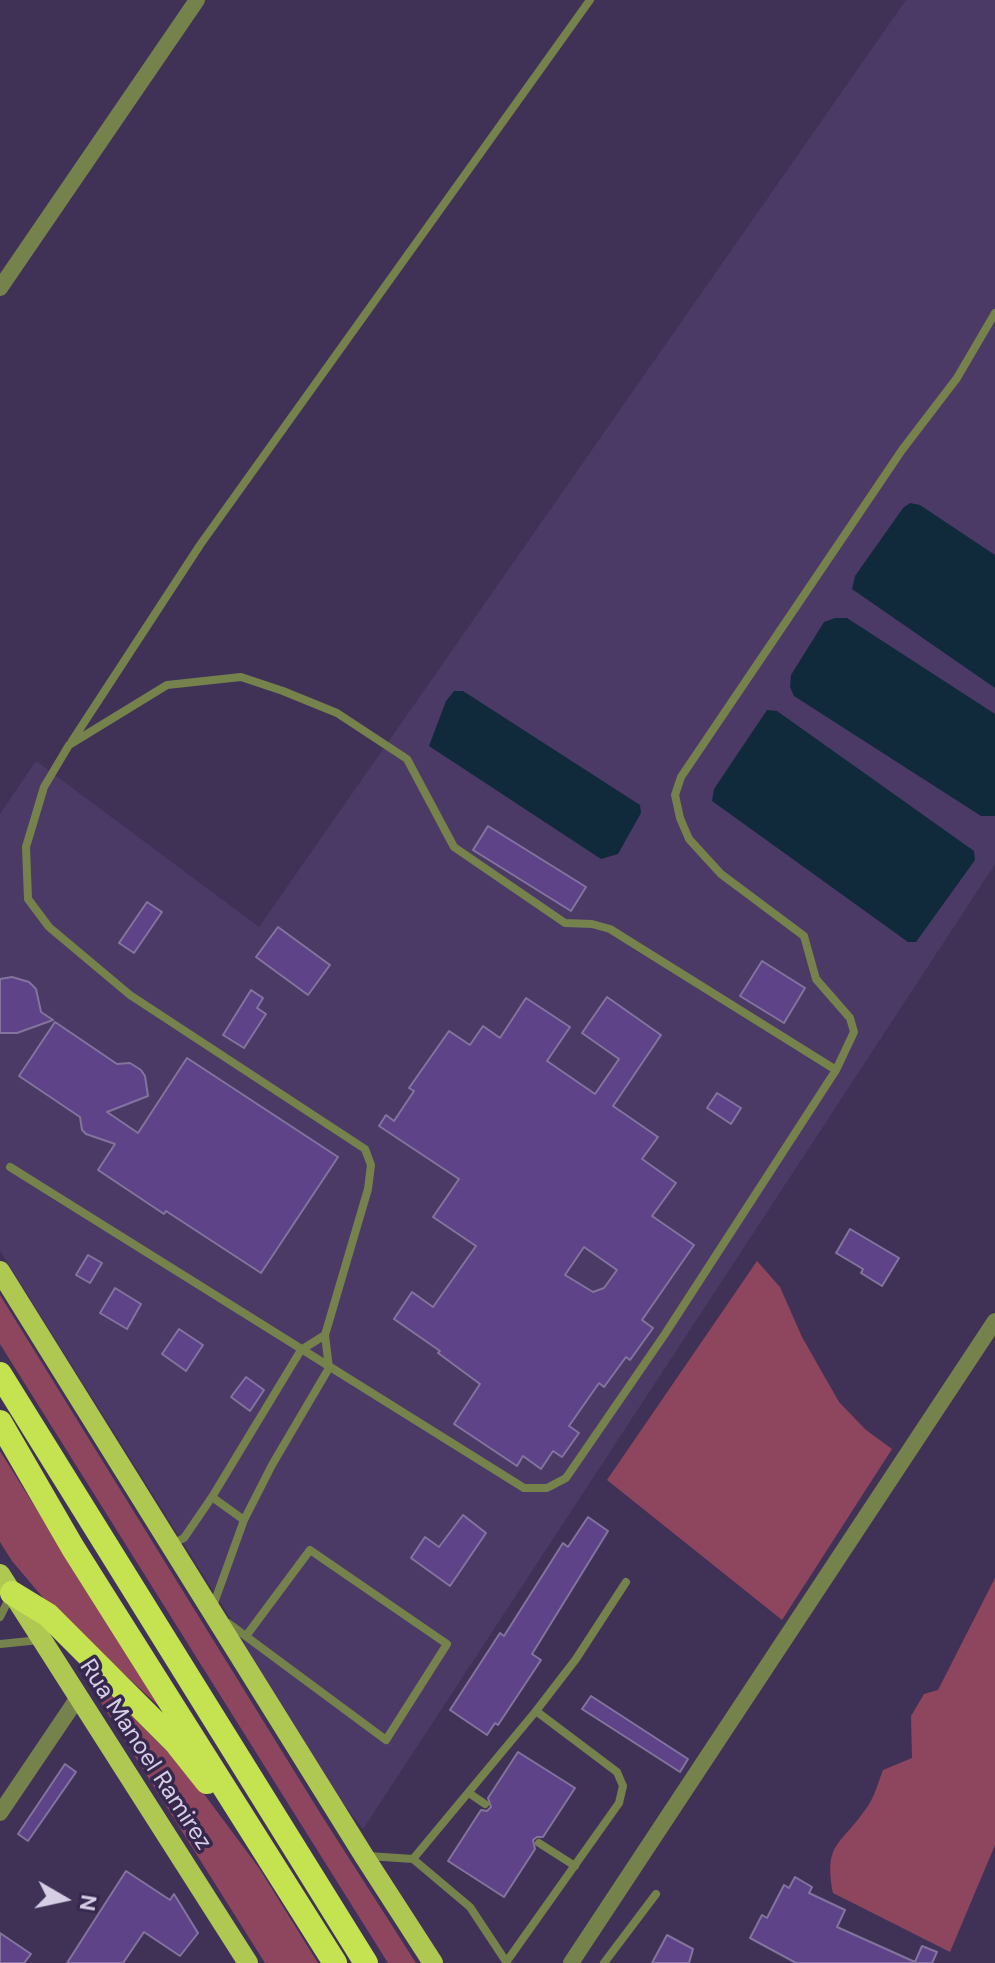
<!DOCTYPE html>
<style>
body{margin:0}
#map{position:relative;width:995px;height:1963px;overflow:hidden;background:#403257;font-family:"DM Sans",sans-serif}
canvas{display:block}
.north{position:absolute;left:24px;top:1859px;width:80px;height:80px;-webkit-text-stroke:6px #36284c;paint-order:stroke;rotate:99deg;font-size:22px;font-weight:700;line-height:32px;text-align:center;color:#d5cee5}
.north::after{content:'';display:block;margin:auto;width:28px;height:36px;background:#d5cee5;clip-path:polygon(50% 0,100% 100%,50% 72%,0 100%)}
</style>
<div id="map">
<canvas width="995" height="1963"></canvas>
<div class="north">N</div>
</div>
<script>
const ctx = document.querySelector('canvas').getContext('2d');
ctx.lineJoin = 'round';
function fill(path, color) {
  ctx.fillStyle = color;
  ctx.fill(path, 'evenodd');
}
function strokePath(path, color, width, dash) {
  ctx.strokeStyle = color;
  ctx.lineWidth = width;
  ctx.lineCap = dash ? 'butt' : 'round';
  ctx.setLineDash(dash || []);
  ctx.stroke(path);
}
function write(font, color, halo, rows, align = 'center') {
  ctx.font = font + ' "DM Sans",sans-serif';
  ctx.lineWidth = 7;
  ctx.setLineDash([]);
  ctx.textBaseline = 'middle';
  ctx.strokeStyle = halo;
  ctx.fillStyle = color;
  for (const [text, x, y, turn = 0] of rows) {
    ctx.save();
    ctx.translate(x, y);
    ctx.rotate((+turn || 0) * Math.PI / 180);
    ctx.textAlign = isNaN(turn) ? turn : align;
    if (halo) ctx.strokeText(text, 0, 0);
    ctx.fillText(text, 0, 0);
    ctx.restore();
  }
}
fill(new Path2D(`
 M906,0H995V864L363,1829L226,1651L236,1627L0,1251V814L36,761L259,927Z`), '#4b3a66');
fill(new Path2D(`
 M757,1261L780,1287L802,1337L839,1402L866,1430L892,1449L782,1620L607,1480Z
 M0,1295L322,1816L416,1963H388L0,1344Z
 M0,1451L162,1709L51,1607L12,1561L0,1542Z
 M995,1578V1845L950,1952L833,1893C824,1843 839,1847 865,1810C874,1799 878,1783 883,1770L912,1758L911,1716L924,1694L938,1690Z
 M81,1666L187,1771L259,1868L318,1963H265L81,1671Z`), '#8e455e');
fill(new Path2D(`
 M910,503L920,505L995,555V688L852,589L855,576L903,508Z
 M835,618H847L995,714V816H981L794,696L790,687L791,675L824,622Z
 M454,691H463L640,805L641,813L618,854L601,859L429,746L446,701Z
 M767,710L777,711L974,851L975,860L916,942H908L712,801L714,789Z`), '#102a3c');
const building = new Path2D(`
 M488,826L586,887L571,911L473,850Z
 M147,902L162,912L134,953L119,943Z
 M278,927L330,965L308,995L256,957Z
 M762,961L805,988L784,1023L740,996Z
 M12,977L29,982L36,989L41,1012L53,1020L17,1033H0V979Z
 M251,990L263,998L257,1008L266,1014L244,1048L223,1035Z
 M607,997L661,1035L613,1106L658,1137L642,1159L676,1183L652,1216L694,1245L642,1320L653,1328L630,1360L626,1357L604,1387L599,1383L569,1426L579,1433L562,1457L553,1451L541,1469L523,1456L517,1466L454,1424L480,1384L438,1353L440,1351L394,1319L412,1292L433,1307L476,1246L433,1217L459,1179L379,1126L386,1115L394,1121L414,1091L409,1088L449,1031L470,1045L483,1026L500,1038L526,998L570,1027L547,1061L595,1094L619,1059L582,1033ZM584,1247L617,1270L604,1288L593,1292L565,1275Z
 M55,1022L117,1064L130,1063L141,1070L145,1076L148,1096L107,1112L138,1133L187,1058L338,1157L261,1273L166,1211L164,1214L98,1170L115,1144L86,1134L82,1130L80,1117L19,1076Z
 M717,1093L741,1108L731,1124L707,1108Z
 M850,1229L899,1258L882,1286L861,1273L863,1269L836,1253Z
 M88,1255L102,1263L90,1283L76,1275Z
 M115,1288L141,1304L127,1329L100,1313Z
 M179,1329L203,1345L186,1371L162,1354Z
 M246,1377L264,1390L250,1411L231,1397Z
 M463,1515L486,1533L450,1586L411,1558L425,1537L439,1547Z
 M588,1517L608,1531L532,1654L541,1660L498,1725L495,1723L487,1735L450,1710L500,1633L504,1636L563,1543L568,1547Z
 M591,1696L688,1759L680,1772L582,1709Z
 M518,1752L575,1788L543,1837H537L533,1840L535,1849L504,1897L448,1861L481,1810L487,1811L491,1807L488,1798Z
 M65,1764L76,1772L28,1841L18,1834Z
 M126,1871L170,1900L174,1894L198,1933L180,1956L144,1932L123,1963H67Z
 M795,1877L812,1887L809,1893L845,1910L837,1927L915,1962L922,1946L937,1952L932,1963H796L750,1938L762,1915L767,1918L784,1885L789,1888Z
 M0,1933L31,1954L24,1963H0Z
 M667,1935L693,1949L689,1963H652Z`);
fill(building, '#5e4388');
strokePath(building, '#82749d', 2);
strokePath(new Path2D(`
 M72,741L200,545L590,0
 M836,1070L854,1032L850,1018L816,979L804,936L721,874L689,839L680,818L675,795L681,777L902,450L957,378L995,313
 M10,1167L524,1488H547L566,1478L665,1334L836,1070L610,929L592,924L565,923L454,847L407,759L337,713L283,691L241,677L167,685L69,745L44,787L26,847L28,899L49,927L130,995L365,1149L371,1165L368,1189L325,1335L329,1368L272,1465L244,1520L213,1606
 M212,1497L244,1520
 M172,1544L184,1538L212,1497L301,1350L325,1335
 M0,1617L10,1597
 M228,1623L386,1740L447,1644L310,1550L246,1636
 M0,1644L40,1640
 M536,1711L576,1659L626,1582
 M469,1793L485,1804
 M539,1843L575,1866
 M368,1856L413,1859L470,1907L507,1963
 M413,1859L536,1711L617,1772L623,1786L619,1803L507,1961
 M604,1963L656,1894`), '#75824c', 8);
strokePath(new Path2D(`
 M0,288L197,0
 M0,1813L77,1699
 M571,1963L995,1321`), '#75824c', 16);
strokePath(new Path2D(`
 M0,1271L364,1856L433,1963
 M0,1574L248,1963`), '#afc852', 20);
strokePath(new Path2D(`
 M0,1374L366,1963
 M0,1422L73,1548L335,1963
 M12,1593L48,1615L176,1743L207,1782`), '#c5e350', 24);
write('24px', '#d5cee5', '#36284c', [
 ["Rua Manoel Ramirez",145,1755,57]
]);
</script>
